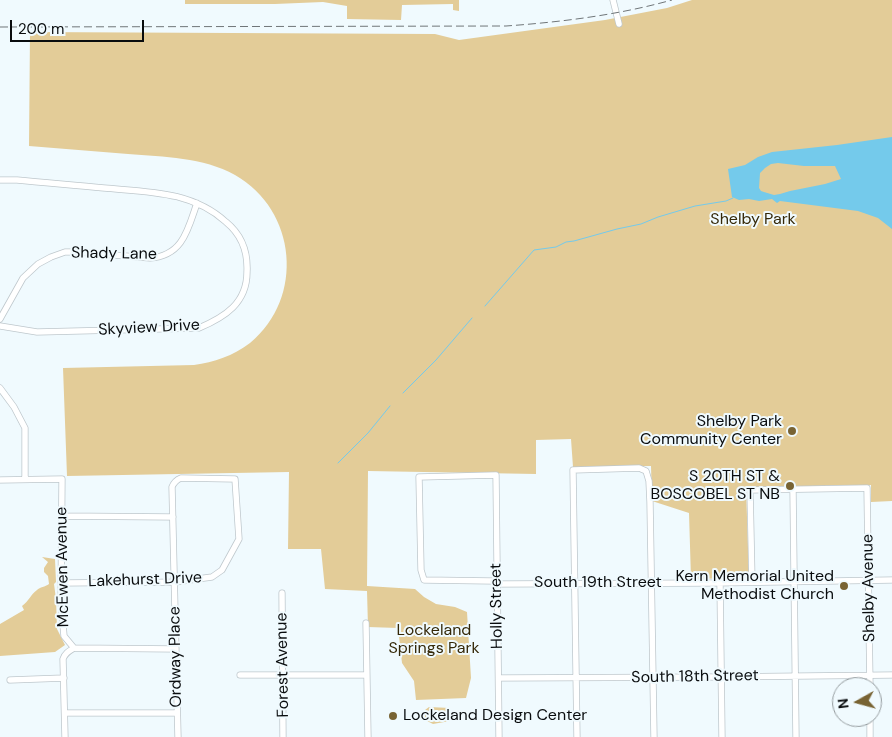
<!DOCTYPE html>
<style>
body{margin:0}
#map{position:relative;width:892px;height:737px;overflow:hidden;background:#f0fafe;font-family:"DM Sans",sans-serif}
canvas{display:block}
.north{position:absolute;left:832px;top:677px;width:50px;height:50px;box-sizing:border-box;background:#f0fafe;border:1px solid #949b9e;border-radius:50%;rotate:263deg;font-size:14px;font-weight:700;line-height:20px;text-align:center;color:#090c0e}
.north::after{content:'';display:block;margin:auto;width:18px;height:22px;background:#786333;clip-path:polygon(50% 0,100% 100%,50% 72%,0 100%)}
.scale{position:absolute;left:10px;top:20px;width:134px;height:22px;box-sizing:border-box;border:2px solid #090c0e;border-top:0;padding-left:6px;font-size:15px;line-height:18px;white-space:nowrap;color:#090c0e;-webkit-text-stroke:4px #f0fafe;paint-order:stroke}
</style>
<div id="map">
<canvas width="892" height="737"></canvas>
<div class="north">N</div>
<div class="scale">200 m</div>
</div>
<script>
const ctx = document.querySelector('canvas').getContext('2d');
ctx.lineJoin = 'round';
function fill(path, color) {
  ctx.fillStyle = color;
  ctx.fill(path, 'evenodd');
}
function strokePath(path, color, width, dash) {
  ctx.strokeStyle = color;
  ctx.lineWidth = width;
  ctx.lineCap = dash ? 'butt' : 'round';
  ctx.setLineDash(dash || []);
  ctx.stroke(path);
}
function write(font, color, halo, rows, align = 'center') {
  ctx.font = font + ' "DM Sans",sans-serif';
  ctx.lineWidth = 4;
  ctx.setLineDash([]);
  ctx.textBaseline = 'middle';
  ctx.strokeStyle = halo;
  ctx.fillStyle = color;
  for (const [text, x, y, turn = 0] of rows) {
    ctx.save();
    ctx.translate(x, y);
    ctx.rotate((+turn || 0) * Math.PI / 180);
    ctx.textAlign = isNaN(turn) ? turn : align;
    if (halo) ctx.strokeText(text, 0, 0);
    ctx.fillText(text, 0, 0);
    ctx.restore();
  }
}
fill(new Path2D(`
 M185,0H459V11L453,10V4L402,5L401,20L347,19V6L323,2L275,4H185Z
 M692,0H892V501L871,502V485L746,487L749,578L691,579L689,513L652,501L651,466L573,467L571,439L536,440V474L368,471L367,586L415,589L424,597L436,604L455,607L467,612L471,678L466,698L416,700L414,681L402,663L398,628L368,627L367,591L325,589L321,549H288L289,472L67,476L63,368L194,365C214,362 233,356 250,343C305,298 297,210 235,175C203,157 164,157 128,154C95,151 62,149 29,146L30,32L435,34L459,40L605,20L667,8Z
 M42,557L55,559L56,582L54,584L56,599L57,629L65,645L55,652L0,656V624L24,610L22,606C29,601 31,594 37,590C40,587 45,587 49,584L48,576L44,572V568L48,562Z
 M429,707L450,708V721L433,724L425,720V710Z`), '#e3cc98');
fill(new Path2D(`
 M892,137V229L878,218L858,211L780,201L777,203L772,199L759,201L749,199L739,200L732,197L728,169L745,165L758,157L772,152L837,145ZM778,163L804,166H835L841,179L825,184L790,191L780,194L774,195L764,192L761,191L759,188L760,173L765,168L771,164Z`), '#74caeb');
strokePath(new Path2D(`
 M485,306L534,250L556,247L566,242L574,241L617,229L641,224L658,217L695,206L726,201L733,198
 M403,393L436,360L472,318
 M338,463L368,433L390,406`), '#74caeb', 1);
const minor = new Path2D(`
 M613,0L619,24
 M0,180H17C46,183 75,185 104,188C148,192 192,191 226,222C242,235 248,252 247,272C247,303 225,317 199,328L37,332L0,326
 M0,319L23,278L38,264L51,257L65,252H77L150,258C183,256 188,229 197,203
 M0,388L14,407L25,428V479
 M0,480L62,479L61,602L64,636L74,648C69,651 65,653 63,659L65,737
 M793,490L796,737
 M62,516L173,517
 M752,582L750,490L867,488L870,687
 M61,583L175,582L212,577L222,570L239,539L235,479L181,478C176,480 174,482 172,487L178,737
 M720,583L722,737
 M282,593L283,737
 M366,623L368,737
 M74,648L176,649
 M240,675H366
 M499,678L717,677L892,675
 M10,680L64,678
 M65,713H177
 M870,717V737
 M499,737L496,475L419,477L421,570L424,580L492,581L502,584L715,583L892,580
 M577,737L573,470L639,468L646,471L649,481L650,502L654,737`);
strokePath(minor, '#bec7cc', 7);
strokePath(minor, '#fff', 5.5);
strokePath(new Path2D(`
 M0,27L506,26C562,22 618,15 672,0`), '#6f7578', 1, [8, 4]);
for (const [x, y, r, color] of [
 [792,431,5,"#786333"],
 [790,486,5,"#786333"],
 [844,586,5,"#786333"],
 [393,716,5,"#786333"]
]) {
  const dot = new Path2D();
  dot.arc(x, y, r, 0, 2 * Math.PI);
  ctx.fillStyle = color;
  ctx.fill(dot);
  strokePath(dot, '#f0fafe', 2);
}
write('16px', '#352808', '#f0fafe', [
 ["Shelby Park",753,220],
 ["Lockeland",434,631],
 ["Springs Park",434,649]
]);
write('16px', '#090c0e', '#f0fafe', [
 ["Shady Lane",114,254,1],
 ["Skyview Drive",149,328,-3],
 ["McEwen Avenue",63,567,-91],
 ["Lakehurst Drive",145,580,-2],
 ["South 19th Street",598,583],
 ["Shelby Avenue",869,588,-91],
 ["Holly Street",497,606,-91],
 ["Ordway Place",176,657,-91],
 ["Forest Avenue",283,665,-91],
 ["South 18th Street",695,677,-1]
]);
write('16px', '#090c0e', '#f0fafe', [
 ["Shelby Park",782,422],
 ["Community Center",782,440],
 ["S 20TH ST &",780,477],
 ["BOSCOBEL ST NB",780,495],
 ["Kern Memorial United",834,577],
 ["Methodist Church",834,595],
 ["Lockeland Design Center",403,716,"left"]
], 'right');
</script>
